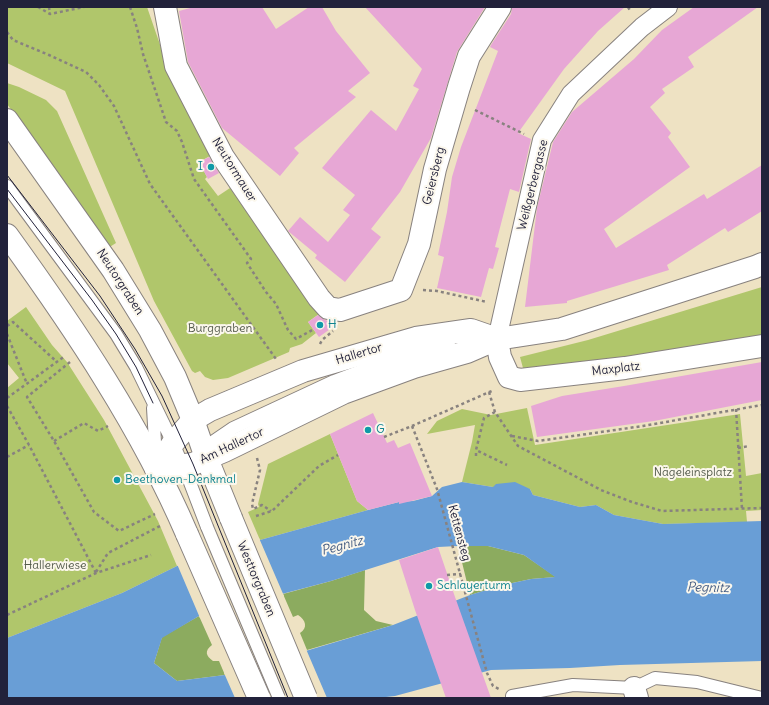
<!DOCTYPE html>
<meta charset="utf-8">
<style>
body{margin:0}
#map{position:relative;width:769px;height:705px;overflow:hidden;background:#eee2c3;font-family:Delius,sans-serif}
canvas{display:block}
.frame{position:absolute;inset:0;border:8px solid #22223b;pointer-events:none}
</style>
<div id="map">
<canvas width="769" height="705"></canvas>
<div class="frame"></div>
</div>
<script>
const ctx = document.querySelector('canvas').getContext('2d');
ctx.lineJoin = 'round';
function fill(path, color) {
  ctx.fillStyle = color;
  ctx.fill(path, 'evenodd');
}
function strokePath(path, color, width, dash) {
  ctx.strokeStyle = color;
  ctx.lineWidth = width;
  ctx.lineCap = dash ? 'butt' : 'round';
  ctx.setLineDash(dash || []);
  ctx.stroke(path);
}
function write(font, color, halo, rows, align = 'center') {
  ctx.font = font + ' Delius,sans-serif';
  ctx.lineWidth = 4;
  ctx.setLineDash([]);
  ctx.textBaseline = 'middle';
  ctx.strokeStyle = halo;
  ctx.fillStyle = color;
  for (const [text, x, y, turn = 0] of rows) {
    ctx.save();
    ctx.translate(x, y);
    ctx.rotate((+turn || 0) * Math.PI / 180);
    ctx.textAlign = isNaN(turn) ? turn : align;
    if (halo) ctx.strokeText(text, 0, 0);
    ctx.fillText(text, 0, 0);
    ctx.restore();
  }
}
fill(new Path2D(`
 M7,7H147L175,88L210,156L199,162L207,177L205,179L218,196L230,188L319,314L308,322L316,333L302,344L290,348L289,352L228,378L213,380L205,377L200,371L195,373L192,371L154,301L65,91L7,63Z
 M7,83L19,87L46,100L57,111L116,243L108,248L63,180L7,104Z
 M762,287V339L623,362L523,368L520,357L588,340Z
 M26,307L52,345L67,362L104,420L158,521L177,566L122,593L7,638V388L19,378L7,363V321Z
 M527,408L535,445L740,414L746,476L762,473V510L746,511L747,522L663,524L614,515L596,505L580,507L533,495L530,489L493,487L462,482L472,442L475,425L427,434L437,421L462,409L491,415Z
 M330,434L357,501L368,510L260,540L248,512L259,507L258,504L268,464Z`), '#b0c66b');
fill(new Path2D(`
 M458,546H488L524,555L556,577L531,579L503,585L470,595Z
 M365,570L364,610L376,621L393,625L307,650L300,633C308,628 306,620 298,615L293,617L283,594L331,581Z
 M199,616L212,645C204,651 206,656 213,661H219L225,675L177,681L154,663L162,637Z`), '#8cab5f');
fill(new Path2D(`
 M462,482L493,487L496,484L515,482L530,489L533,495L580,507L596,505L614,515L663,524L762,521V661L620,665L570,668L491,670L395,696L377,698H7V638L122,593L177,566L260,540L368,510L399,502L413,501L432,496L442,487ZM458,546H488L524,555L555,577L531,579L503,585L470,595L393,625L225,675L177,681L154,663L162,638L199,616L331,581L438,547Z`), '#699ed6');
fill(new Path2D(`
 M259,538L284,596L200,618L177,564Z
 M306,649L327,698H235L224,673Z`), '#eee2c3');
fill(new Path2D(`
 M194,7H262L276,29L309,7H322L336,31L370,73L348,91L356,97L294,148L299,153L280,176L222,128L188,62L179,11Z
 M365,7H485L457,52L431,138L400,192L371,229L381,237L345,282L315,258L317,255L288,231L300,217L328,242L350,215L343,210L355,195L322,168L371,110L396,131L419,89L413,86L422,69Z
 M512,7H625L598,31L564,69L518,133L531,139L519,192L510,189L495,247L499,248L493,269L489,268L481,297L437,288L444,257L438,255L447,212L452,177L461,147L498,51L490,47L491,45L511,14Z
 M694,7H758L688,57L694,67L662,89L665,93L650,107L671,133L668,137L690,167L604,229L616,248L704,194L707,199L762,165V211L728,232L725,228L667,265L669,270L567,301V303L525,307L537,208L553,142L572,112L634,59L662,30Z
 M209,157L219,173L208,179L199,162Z
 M318,315L325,320L328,321L333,327L319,337L308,322Z
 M762,362V400L654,421L537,437L531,406L562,396L624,386Z
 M373,413L387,443L394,440L398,448L410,443L432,496L399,504V502L368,510L357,501L330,434Z
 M438,547L455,597L491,698H446L415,610L399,560Z`), '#e7a7d5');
const service = new Path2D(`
 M7,186L116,334L136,367L173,443L189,480L207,527
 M153,408L156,459
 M200,452L211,443L233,428L334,381L379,364L412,354L450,347
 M512,696L573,685L634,688L655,678L697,682L762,698`);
const pedestrian = new Path2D(`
 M497,339L542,140L571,94L642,27L668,7`);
const minor = new Path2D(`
 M165,7L176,66L223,157L319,298L328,308L340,310L401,290L419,244L435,169L459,87L469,56L500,7
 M497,339L500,357L509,377L520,380L625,368L762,346
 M156,469L193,464L224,451L343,393L414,367L467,352L497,339L562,329L755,267L762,264
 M156,469L173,443L193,420L210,410L303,371L416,338L471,330L497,339
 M634,688L637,698`);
const secondary = new Path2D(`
 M7,120L113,270L150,330L175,377L193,420L203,449L231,518
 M7,235C75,329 141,427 187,534`);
strokePath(service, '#88827f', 14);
strokePath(pedestrian, '#88827f', 20);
strokePath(minor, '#88827f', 24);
strokePath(secondary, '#88827f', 24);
strokePath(new Path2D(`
 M38,7L50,14L84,7
 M49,7L50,14
 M130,7L137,28L143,54L166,122L177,131L182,142L194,179L251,259L247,263L266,292L276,304L288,330L296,339L314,329
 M628,7L631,12
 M7,32L13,40L49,55L86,72L99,85L114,106L150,184L276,359
 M475,110L524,134
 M423,290L437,291L487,302
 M7,326L13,322L57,362
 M7,334L27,384
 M320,344L322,340L333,331
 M70,362L27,397L54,441L94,512L119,531L155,514
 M489,392L495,412L518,446L601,490L632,502L662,511L762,508
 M7,398L65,356
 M7,406L29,445L96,573
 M736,409L742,509
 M495,412L484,418L476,450L507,465
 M412,426L437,489L487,673L493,686L499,689
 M512,436L538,441L643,426L762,405
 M384,437L412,426L494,390
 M54,441L84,423L98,431L108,426
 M738,448L749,446
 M476,456V450
 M7,457L29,445
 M257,458L260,470L252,504L253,509L262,505L271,511
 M256,516L272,511L319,466L338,455
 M96,572L108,553L160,526
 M447,575L461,574
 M7,615L96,573L151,555`), '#88827f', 2.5, [3, 3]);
strokePath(service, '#fff', 12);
strokePath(pedestrian, '#fff', 18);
strokePath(minor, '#fff', 22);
strokePath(secondary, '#fff', 22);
strokePath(new Path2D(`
 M7,175L100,296L135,349L162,396L193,464L288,698
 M7,189L92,300L116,334L136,367L153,403`), '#22223b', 1);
const serviceBridge = new Path2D(`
 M207,527L279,698`);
const secondaryBridge = new Path2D(`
 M231,518L306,698
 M187,534L259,698`);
strokePath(serviceBridge, '#88827f', 14, []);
strokePath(secondaryBridge, '#88827f', 24, []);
strokePath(serviceBridge, '#fff', 12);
strokePath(secondaryBridge, '#fff', 22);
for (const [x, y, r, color] of [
 [211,167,4,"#0f9aa8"],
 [320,325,4,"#0f9aa8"],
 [368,430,4,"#0f9aa8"],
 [117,480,4,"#0f9aa8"],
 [429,586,4,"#0f9aa8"]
]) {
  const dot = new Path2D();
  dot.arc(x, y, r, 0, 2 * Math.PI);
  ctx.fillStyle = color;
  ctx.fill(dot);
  strokePath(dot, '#fbf7ec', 1.5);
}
write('12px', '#0d838f', '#fbf7ec', [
 ["I",203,167,"right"],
 ["H",328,325],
 ["G",376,430],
 ["Beethoven-Denkmal",125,480],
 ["Schlayerturm",437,586]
], 'left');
write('12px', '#22223b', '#fbf7ec', [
 ["Neutormauer",234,170,58],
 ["Geiersberg",434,176,-76],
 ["Weißgerbergasse",533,185,-76],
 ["Neutorgraben",120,282,57],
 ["Hallertor",359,354,-17],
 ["Maxplatz",616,369,-7],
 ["Am Hallertor",232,446,-25],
 ["Kettensteg",459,533,75],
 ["Westtorgraben",256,579,67]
]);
write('12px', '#545b4c', '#fbf7ec', [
 ["Burggraben",220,329],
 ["Nägeleinsplatz",693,473],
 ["Hallerwiese",55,566]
]);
write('italic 13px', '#425a81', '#fbf7ec', [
 ["Pegnitz",342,546,-15],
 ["Pegnitz",708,588,1]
]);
</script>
